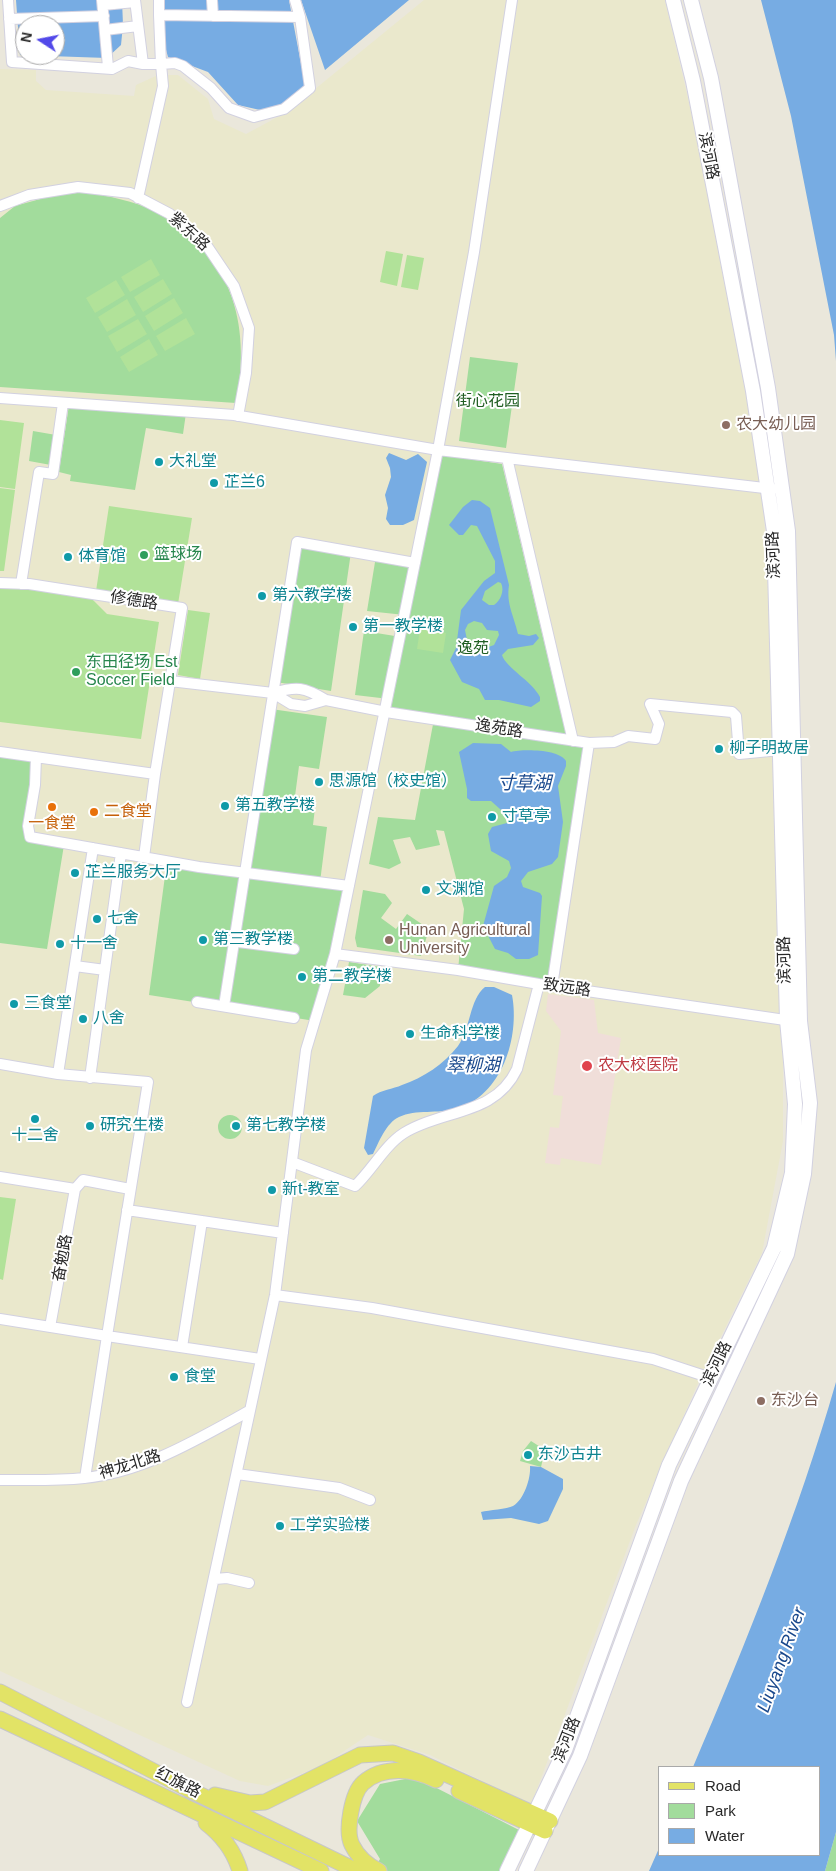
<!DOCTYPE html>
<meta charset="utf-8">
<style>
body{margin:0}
#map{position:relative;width:836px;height:1871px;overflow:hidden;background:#eae7db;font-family:Helvetica,sans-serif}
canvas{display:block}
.legend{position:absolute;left:658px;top:1766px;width:162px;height:90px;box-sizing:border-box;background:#fff;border:1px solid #a9a9a9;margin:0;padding:6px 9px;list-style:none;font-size:15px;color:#282828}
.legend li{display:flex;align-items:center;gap:10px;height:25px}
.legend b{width:25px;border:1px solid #a9a9a9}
.north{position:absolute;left:15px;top:15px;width:50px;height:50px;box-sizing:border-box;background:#fff;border:1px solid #a9a9a9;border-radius:50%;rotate:281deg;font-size:14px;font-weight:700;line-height:20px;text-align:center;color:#282828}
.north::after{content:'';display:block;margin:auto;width:18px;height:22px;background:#5249e9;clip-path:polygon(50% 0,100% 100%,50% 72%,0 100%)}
</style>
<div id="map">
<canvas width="836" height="1871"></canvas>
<ul class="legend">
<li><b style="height:6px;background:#e2e366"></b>Road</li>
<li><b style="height:14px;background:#a2dc9c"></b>Park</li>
<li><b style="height:14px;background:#77ace3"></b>Water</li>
</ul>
<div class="north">N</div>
</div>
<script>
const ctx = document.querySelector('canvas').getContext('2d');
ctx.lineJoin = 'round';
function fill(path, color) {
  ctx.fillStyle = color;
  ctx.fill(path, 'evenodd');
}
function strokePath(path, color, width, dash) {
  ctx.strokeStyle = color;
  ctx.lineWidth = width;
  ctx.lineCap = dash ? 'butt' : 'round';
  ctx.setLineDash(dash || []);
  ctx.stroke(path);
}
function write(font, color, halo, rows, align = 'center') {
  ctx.font = font + ' Helvetica,"Noto Sans SC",sans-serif';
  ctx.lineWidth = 4;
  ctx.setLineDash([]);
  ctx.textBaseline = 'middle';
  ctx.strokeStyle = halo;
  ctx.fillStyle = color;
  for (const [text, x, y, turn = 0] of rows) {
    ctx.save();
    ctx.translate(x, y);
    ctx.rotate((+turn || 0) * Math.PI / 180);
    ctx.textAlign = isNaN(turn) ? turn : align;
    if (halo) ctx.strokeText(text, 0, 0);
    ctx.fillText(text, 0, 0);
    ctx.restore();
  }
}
fill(new Path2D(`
 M424,0H665L705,171L762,478L771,650L774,828L783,1053V1141L762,1253L698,1383L636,1525L531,1805L430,1755L368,1735L322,1766L268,1786L240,1781L0,1671V69L36,70V81L46,90L134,96L136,85L158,75H178L208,99L214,119L246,134L287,112Z`), '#eae8cc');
fill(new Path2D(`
 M548,994L594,1000L598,1033L621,1038L601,1165L561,1158L560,1165L545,1163L550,1127L559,1128L563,1096L553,1095L561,1031L546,1011Z`), '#f0ded9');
fill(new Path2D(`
 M85,192C109,197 134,200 155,212C231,251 252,323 236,403L0,387V218L15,206L51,196Z
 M470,357L518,363L506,448L459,441Z
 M69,405L186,413L183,434L146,428L135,490L70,481L71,475L59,472Z
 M33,431L56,435L51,465L29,461Z
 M441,455L502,464L566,735L391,708Z
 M297,542L351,552L331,691L276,682Z
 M376,556L415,563L405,615L367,611Z
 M364,631L401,637L389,699L355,695Z
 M271,709L327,717L319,769L299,766L295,796L316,799L313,825L327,827L320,882L349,886L315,1021L149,995L167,861L244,872Z
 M434,719L589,743L552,986L458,970L464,909L444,831L436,830L440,845L416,850L410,837L393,840L401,863L389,869L369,864L378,817L415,820Z
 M0,756L32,761L28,840L64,845L47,949L0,943Z
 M363,890L385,894L392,903L381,918L396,929L407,914L429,929L421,956L357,947L355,938Z
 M349,962L381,967L380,986L365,998L343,995Z
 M218 1127a12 12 0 1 1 24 0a12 12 0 1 1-24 0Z
 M531,1441L545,1450L541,1467L520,1461L523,1451Z
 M415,1777L519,1830L499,1871H373L380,1859L357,1821L380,1784Z
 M836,1832V1871H825Z`), '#a2dc9c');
fill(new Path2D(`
 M386,251L403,254L397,286L380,282Z
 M407,255L424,258L418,290L401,287Z
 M151,259L160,275L130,292L121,277Z
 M163,279L172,294L143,312L134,297Z
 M116,280L125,295L95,313L86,298Z
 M174,298L183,313L154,331L145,316Z
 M127,299L136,315L107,332L98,317Z
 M186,318L195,334L165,351L156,336Z
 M138,319L147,334L117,352L108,336Z
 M149,339L158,355L129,372L120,357Z
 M0,420L24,423L15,489L0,487Z
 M0,488L15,490L4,571H0Z
 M109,506L192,518L178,604L96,591Z
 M0,586L86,593L107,614L159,622L141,739L0,722Z
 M188,610L210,613L200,679L178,675Z
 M420,629L446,633L443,653L417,649Z
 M0,1197L16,1199L3,1280L0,1279Z`), '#b1e299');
fill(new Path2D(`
 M16,0H122L123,25L121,45L107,58L20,55ZM25,25H55V55H25Z
 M161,0H289L305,85L285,105L260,110L238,105L208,72L168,57L162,35Z
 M301,0H409L325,70Z
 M761,0H836V361L834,335L791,116Z
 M389,453L406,460L418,454L427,462L414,520L403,525H390L386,519L388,508L385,495L391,477L390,468L386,458Z
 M472,500L480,501L490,508L509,585C506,604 514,616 518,634L529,636L536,634L539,638L533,645L508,649L502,655C506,668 532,681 540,697V701L531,707L499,700H485L479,689L462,682L450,660L456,648L461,610L484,581L495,573V561L477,526L471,525L463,535H459L449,525L463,507ZM498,582L501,583C505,591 500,601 494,605H489L482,600L485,591ZM474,621L482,623L487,630L498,631L499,635L494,645L480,650L468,645L465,630L468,624Z
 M473,743L501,744L511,752C522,749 559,749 566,761V766L558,786L563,822L558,857L552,864L528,872L521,881L523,887L540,893L542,896L538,955L529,959H516L508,953L495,949L483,926L494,886L507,877L511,868L509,861L491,851L488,834L492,827L507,823L509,817L491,801H471L467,798V789L459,752Z
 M485,987H494L512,995C520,1037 502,1096 456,1109C438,1114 416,1109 399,1117C386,1123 379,1142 373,1154L368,1155L364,1148L373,1096C381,1090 393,1089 402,1085C423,1078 444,1064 458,1046C471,1028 469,1000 485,987Z
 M836,1382V1832L825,1871H649L660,1846V1855H820V1767H693C747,1641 798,1514 836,1382Z
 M530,1466L541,1467L563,1479V1489L548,1521L539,1524L511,1518L483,1520L481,1512C489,1510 507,1509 513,1506C524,1500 531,1478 530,1466Z`), '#77ace3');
const street = new Path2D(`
 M8,0L12,62L112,69L128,61L143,64H161L163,86L138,198
 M102,0L108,67
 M135,0L143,64
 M159,0V15
 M212,0L213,16
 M295,0L300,17
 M103,5L135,2
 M159,15L300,17L310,88L284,109L254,117L229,108L211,88L183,66L175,63L161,64Z
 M9,19L104,16
 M105,30L138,26
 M0,206L29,195L78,187L130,193L170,214L205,243L234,286L249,328L246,373L238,416
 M0,398L234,415L438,450L773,489
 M507,458L573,741
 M0,583L29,584L182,608L155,774L144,857
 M21,584L39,472L53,474L63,403
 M170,681L273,693L291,704L305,706L326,700L386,712L589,743L552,986
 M273,693C297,686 304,687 326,700
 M589,743L614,742L628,736L655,739L659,724L650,704L732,712L736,716L739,754L780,750
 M0,752L155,774
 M36,757L35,785L28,826L30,837L199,867L349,886
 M222,940L294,949
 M335,954L458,970L539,984L792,1021
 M75,966L105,970
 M197,1002L294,1018
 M224,1006L297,542L415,563
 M0,1064L58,1074L148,1082L107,1336L260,1359
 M58,1074L93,848
 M90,1078L121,853
 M292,1162L355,1186C372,1170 385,1145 404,1133C443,1109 495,1116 517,1069L539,984
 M0,1177L75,1189L83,1180L130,1189
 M127,1210L283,1233
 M275,1295L372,1308L653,1359L711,1378
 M0,1319L107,1336L85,1478
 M50,1327L75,1189
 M182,1347L202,1221
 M237,1474L339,1488L370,1500
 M0,1480C28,1480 57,1481 84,1478C144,1472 198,1439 249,1411
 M215,1579L227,1578L249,1583
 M187,1702L275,1295L306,1050L335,954L438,450L474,252L512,0`);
const secondary = new Path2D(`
 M507,1871L565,1750L669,1465L774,1248L792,1173L795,1104L787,1020L774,531L753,391L693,81L673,0
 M526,1871L580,1756L681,1481L787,1254L804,1174L810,1103L800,1021L788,531L768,388L711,78L691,0`);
const primary = new Path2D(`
 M0,1692L188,1789L357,1871
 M0,1719L321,1871
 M459,1791L545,1831
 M215,1795L250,1803L265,1802L360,1755L393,1753L419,1762L550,1821
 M206,1823C223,1836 234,1851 240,1871
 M379,1871C367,1865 358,1857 352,1845C345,1831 352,1793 363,1783C384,1765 413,1769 436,1780`);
strokePath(street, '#d2d1e0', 12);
strokePath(secondary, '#d2d1e0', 16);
strokePath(primary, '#c7c7c7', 17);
strokePath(street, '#fff', 10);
strokePath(secondary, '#fff', 14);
strokePath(primary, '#e2e366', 15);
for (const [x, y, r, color] of [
 [726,425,5,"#8d6e63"],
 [159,462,5,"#0f9aa8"],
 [214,483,5,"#0f9aa8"],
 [144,555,5,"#2e9e5b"],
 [68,557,5,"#0f9aa8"],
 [262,596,5,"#0f9aa8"],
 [353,627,5,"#0f9aa8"],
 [76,672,5,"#2e9e5b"],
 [719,749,5,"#0f9aa8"],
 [319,782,5,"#0f9aa8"],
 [225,806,5,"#0f9aa8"],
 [52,807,5,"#e8710a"],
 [94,812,5,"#e8710a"],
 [492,817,5,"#0f9aa8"],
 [75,873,5,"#0f9aa8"],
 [426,890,5,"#0f9aa8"],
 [97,919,5,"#0f9aa8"],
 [203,940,5,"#0f9aa8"],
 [389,940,5,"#8d6e63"],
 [60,944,5,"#0f9aa8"],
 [302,977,5,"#0f9aa8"],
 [14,1004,5,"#0f9aa8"],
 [83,1019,5,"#0f9aa8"],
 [410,1034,5,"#0f9aa8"],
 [587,1066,6,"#e0444e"],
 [35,1119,5,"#0f9aa8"],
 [90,1126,5,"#0f9aa8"],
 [236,1126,5,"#0f9aa8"],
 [272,1190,5,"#0f9aa8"],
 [174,1377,5,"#0f9aa8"],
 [761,1401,5,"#8d6e63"],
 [528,1455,5,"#0f9aa8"],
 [280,1526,5,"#0f9aa8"]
]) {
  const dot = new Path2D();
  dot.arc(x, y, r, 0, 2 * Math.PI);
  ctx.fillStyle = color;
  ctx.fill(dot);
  strokePath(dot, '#fff', 2);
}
write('16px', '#282828', '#fff', [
 ["滨河路",708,156,79],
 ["紫东路",189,232,42],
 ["滨河路",774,555,-92],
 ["修德路",134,601,9],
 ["逸苑路",499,729,9],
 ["滨河路",785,960,-91],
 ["致远路",567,988,8],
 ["奋勉路",63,1258,-80],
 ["滨河路",717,1364,-64],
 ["神龙北路",130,1465,-17],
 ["滨河路",567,1740,-68],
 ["红旗路",178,1783,27]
]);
write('16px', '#205e22', '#fff', [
 ["街心花园",488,402],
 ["逸苑",473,649]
]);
write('16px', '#785e54', '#fff', [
 ["农大幼儿园",736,425],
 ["Hunan Agricultural",399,931],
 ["University",399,949],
 ["东沙台",771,1401]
], 'left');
write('16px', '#0d838f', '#fff', [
 ["大礼堂",169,462],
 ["芷兰6",224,483],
 ["体育馆",78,557],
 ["第六教学楼",272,596],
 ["第一教学楼",363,627],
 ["柳子明故居",729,749],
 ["思源馆（校史馆）",329,782],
 ["第五教学楼",235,806],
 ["寸草亭",502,817],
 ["芷兰服务大厅",85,873],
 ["文渊馆",436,890],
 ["七舍",107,919],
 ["第三教学楼",213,940],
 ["十一舍",70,944],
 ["第二教学楼",312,977],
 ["三食堂",24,1004],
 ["八舍",93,1019],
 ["生命科学楼",420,1034],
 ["研究生楼",100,1126],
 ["第七教学楼",246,1126],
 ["十二舍",35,1136,"center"],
 ["新t-教室",282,1190],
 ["食堂",184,1377],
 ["东沙古井",538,1455],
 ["工学实验楼",290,1526]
], 'left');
write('16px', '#27864d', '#fff', [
 ["篮球场",154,555],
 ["东田径场 Est",86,663],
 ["Soccer Field",86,681]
], 'left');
write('16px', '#c56008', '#fff', [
 ["二食堂",104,812],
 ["一食堂",52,824,"center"]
], 'left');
write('16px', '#be3a42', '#fff', [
 ["农大校医院",598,1066]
], 'left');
write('italic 18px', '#19488c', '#fff', [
 ["寸草湖",524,784],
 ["翠柳湖",473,1066],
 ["Liuyang River",782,1660,-70]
]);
</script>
